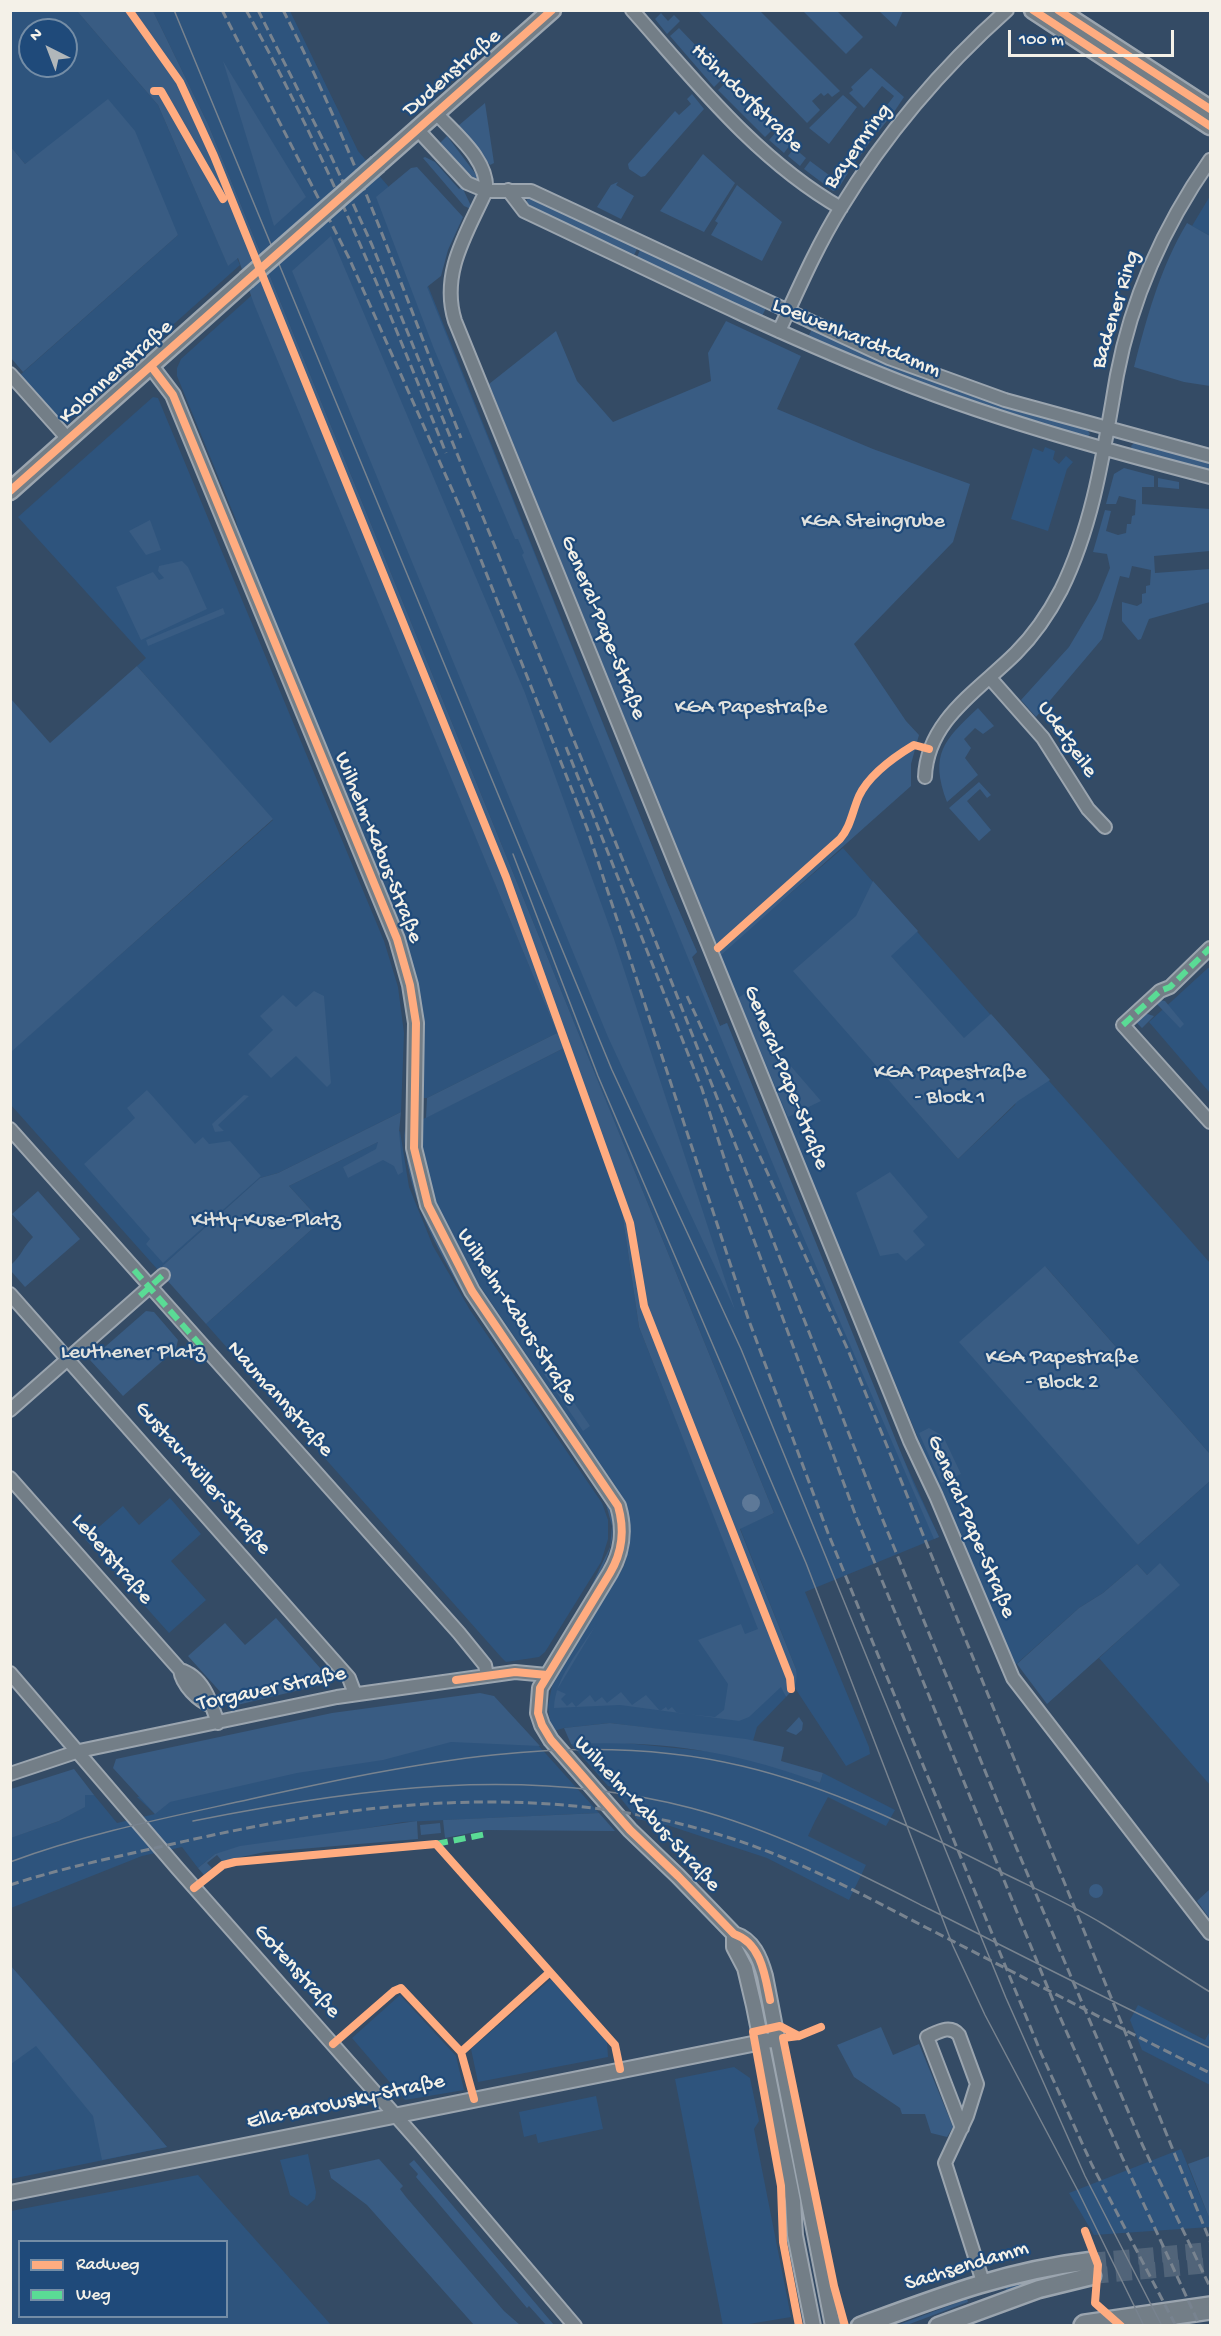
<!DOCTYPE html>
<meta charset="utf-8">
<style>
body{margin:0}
#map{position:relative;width:1221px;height:2336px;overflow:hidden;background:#344b65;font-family:"Gochi Hand",sans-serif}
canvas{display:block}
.frame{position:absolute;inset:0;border:12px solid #f4f1e8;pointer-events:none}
.legend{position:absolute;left:18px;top:2240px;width:210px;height:78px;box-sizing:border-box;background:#1f4a7a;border:2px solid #748da6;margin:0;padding:8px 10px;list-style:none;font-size:18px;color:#f4f1e8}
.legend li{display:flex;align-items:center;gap:12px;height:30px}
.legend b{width:30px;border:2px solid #748da6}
.north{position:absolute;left:18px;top:18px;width:60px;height:60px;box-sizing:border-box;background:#1f4a7a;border:2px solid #748da6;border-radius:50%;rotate:318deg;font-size:16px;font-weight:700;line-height:24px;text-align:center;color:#f4f1e8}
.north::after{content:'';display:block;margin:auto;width:21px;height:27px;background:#b1b7ba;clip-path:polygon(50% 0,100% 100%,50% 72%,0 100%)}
.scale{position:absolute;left:1008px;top:30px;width:166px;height:27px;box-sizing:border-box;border:3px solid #f4f1e8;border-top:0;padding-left:8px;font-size:18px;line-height:21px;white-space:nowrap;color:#f4f1e8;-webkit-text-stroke:4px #1f4a7a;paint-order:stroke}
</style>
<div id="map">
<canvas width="1221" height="2336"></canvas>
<div class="frame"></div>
<ul class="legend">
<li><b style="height:8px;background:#ffac80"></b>Radweg</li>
<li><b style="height:8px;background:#5adb95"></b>Weg</li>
</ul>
<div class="north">N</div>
<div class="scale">100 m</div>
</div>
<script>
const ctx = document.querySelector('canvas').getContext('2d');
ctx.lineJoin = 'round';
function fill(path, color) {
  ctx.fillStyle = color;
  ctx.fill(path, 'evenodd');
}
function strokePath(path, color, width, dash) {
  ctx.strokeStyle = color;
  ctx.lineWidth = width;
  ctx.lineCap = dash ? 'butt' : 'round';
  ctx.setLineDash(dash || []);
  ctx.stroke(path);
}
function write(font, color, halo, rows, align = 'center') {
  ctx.font = font + ' "Gochi Hand",sans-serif';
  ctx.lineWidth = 4.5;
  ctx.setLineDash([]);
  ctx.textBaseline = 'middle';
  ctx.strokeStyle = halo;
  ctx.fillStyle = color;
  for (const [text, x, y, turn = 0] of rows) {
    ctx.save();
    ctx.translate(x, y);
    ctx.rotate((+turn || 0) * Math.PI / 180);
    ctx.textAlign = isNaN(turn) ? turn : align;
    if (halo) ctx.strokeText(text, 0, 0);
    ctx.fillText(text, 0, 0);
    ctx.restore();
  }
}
fill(new Path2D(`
 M10,11H77L158,105L228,265L237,258L240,265L65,421L57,419L20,375L178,235L43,151L25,164L11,147ZM30,30H66V66H30Z
 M153,11H290L358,151L388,186L667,883L697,952L692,957L720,1026L727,1023L890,1429L939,1537L805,1592L869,1747L870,1754L846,1766L795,1688L796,1669L740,1528L774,1513L208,124Z
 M1210,196V236L1192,226Z
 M252,295L557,1033L427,1098H422L424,1054L422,1010L407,947L242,548L236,520L177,376V368L181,359Z
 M153,397L158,398L384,941L398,987L404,1033L401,1112L278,1173L260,1178L158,1270L11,1105L10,1052L273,820L137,666L146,658L18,517Z
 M1045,447L1055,451L1053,459L1059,464L1066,456L1073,462L1067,469L1048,531L1011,519L1033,448L1043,452Z
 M843,848L1210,1263V1454L1046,1267L1138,1545L1210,1481V1785L1099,1658L1179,1585L1160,1564L1147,1575L1137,1564L1103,1593L1079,1608L1013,1667L718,956ZM856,917L1017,1098L1015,1105L958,1159L868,1055Z
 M1208,968H1210V1093L1149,1022Z
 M564,1048L621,1205L639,1327L786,1697L757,1727L753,1741L610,1723L564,1728L554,1731L550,1721L548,1706L552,1686L624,1566L630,1543V1519L616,1487L469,1270L432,1197L422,1153L421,1120Z
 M400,1131L409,1187L433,1246L470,1310L602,1503L608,1520V1539L601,1562L545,1652L539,1657L506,1662L501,1657L206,1324L321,1221L289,1186Z
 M170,1498L201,1534L171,1561L206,1600L169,1633L85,1539L123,1506L139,1525Z
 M521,1726L599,1813L403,1822L215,1854L198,1868L182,1847L142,1856L11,1908L10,1838L59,1821L84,1807V1795H94L117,1823L155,1814L137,1797Z
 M615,1742L715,1752L767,1763L820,1783L823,1773L895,1810L886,1826L828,1797L815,1821L808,1836L866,1865L849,1900L767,1858L670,1826L637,1819L612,1787L608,1786L571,1744Z
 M10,1965L52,2013L167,2147L11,2179Z
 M551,1979L607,2041L608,2057L478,2082L471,2049Z
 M400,1995L456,2056L464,2090L405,2100L352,2038Z
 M1138,2005L1205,2040L1210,2031V2085L1142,2050L1130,2020Z
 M734,2067L750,2078L759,2121L754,2129L791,2317L743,2325L723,2326L675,2079Z
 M596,2096L603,2129L538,2143L536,2134L524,2137L519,2112Z
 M1181,2149L1210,2220V2227L1094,2235L1069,2193Z
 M308,2154L316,2192L315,2199L307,2206L290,2195L280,2160Z
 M198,2175L331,2325H11V2211ZM20,2242H226V2316H20Z`), '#2e547d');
fill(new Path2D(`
 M77,11H153L208,124L774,1513L740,1529L796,1669C798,1683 795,1688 786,1697L781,1687L749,1717L739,1721L620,1705L554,1708C555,1677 581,1649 597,1623L557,1690L566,1694L561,1699L567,1706L572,1702L576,1707L590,1695L595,1702L602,1697L607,1703L621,1692L632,1705L646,1695L660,1711L666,1707L668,1710L672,1707L677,1713L715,1717L724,1710L728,1684L698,1640L741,1624L745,1634L758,1629L639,1327L621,1205L564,1048L426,1118L427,1098L557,1033L254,304L238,258L228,266L158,105Z
 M698,11H760L840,91L832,97L828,93L824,96L821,93L812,101L820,110L807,123Z
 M803,11H837L863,37L846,54Z
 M879,11H903L896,27Z
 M661,13L668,21L674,15L680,21L667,34L655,19Z
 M679,28L725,76L714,87L670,36Z
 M223,61L306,197L274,226Z
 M871,68L904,97L892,115L884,109L894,96L882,86L864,108L849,93L853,90L851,87Z
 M729,80L775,127L765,137L718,90Z
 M692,94L704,109L645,176L641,177L629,169L628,164L675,111L679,115L691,104L687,99Z
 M843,95L857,107L829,144L809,128Z
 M108,99L135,131L178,235L23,372L11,358V147L25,164Z
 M485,103L494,163L490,165L458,126Z
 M882,111L890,117L878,132L871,126Z
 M781,127L789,134L784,140L790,145L784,153L769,140Z
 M868,129L875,135L864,150L857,145Z
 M447,136L481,181L479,183L439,144Z
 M794,148L806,158L800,166L788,156Z
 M854,148L862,153L851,168L847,166L850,162L846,159Z
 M703,154L735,183L704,232L660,211Z
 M425,157L435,162L459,189L462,187L473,210L464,206L423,158Z
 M810,161L833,178L840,167L848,173L838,189L833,191L804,169Z
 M417,167L463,217L448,250L441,276L427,287L667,883L697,952L692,957L720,1026L727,1023L914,1485L939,1537L934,1539L796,1220L522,555L524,553L518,539H515L434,349L376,197L411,168Z
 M618,182L616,185L634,196L621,219L597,207L611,185Z
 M737,185L782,222L762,261L711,235L718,223L715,221Z
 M528,196L638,247L633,257L526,205Z
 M1187,223L1210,236V386L1184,382L1134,367C1147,317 1160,268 1187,223Z
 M331,236L525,693L614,939L735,1310L608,1037L292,271Z
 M641,248L764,306L766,308L761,318L636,259Z
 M726,321L801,356L777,409L873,449L970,484L953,542L854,644L906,721L919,735L911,764V786L721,955L489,384L556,331L577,381L613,422L711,381L708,353Z
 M812,329L896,365L1086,428L1090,434L1086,439L987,409L807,339Z
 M1135,442L1210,461V472L1133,452L1131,446Z
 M1124,468L1154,476V487H1142V504L1210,509V551L1154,556L1155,573L1210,569V602L1149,619L1141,639L1138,640L1122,621V602L1137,606L1142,603V594L1146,593V586L1150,585L1151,570L1132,566L1129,578L1120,576L1102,639L1036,717L1021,700L1069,647L1097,600L1110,568L1107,554L1093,552L1105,510L1111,511L1106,531L1118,535L1126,533L1127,524H1131L1132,516L1135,515L1136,500L1119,496L1116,504H1106L1114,474Z
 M1158,478L1179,482V489L1158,487Z
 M150,520L161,550L146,555L129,531Z
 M182,561L188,567L207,609L141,640L116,587L153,572L159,580L164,578L158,571L159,566Z
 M223,608L225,614L148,646L146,640Z
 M137,666L273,819L11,1052V699L50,743Z
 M978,708L994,726L983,734L975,728L964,739L971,748L965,758L978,775L947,802C929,754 944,740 978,708Z
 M979,782L991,795L987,798L980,789L967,801L991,830L979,841L949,808Z
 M873,881L918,931L891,956L964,1038L991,1014L1050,1080L1018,1101L958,1159L793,971L856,916Z
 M314,991L324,996L331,1083L327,1087L296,1056L271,1078L248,1054L273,1030L260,1016L283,995L296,1007Z
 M747,992L776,1049L821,1101L788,1117L738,998Z
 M1159,1000L1165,1001L1184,1024L1180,1028L1156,1003Z
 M1144,1013L1154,1016L1142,1028L1136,1022Z
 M147,1090L195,1144L203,1137L209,1144L230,1141L261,1176L163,1263L146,1244L150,1239L84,1164L135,1118L127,1108Z
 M244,1095L249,1096L218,1125L224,1131L215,1132L212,1124Z
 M401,1112L399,1132L403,1172L398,1175L394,1166L383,1160L348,1178L343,1167L376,1149L378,1142L289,1186L321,1221L206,1324L158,1270L260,1178L278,1173Z
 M404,1129L410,1168L418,1201L468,1302C437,1248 405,1194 404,1129Z
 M890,1172L928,1217L913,1231L925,1245L906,1261L898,1253L880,1256L856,1193Z
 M38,1191L80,1239L25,1287L11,1271V1265C22,1255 23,1247 33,1237L12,1214Z
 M1045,1266L1210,1454V1481L1138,1545L959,1342Z
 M146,1311L154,1312L178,1340L176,1349L123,1396L90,1360Z
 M480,1316L601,1492C625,1530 608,1561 587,1595L610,1547L612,1526L606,1504Z
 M553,1372L590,1426L583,1431L544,1374Z
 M929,1428L943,1436L961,1474L941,1483L919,1433Z
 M1160,1563L1180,1585L1047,1704L1017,1664L1079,1608L1103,1593L1137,1564L1147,1575Z
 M276,1618L328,1677L325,1684L233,1706L188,1656L225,1623L245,1645Z
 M480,1693L494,1696L540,1746L451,1742L383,1760L297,1773L170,1802L155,1814L113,1768L116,1759L332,1713Z
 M799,1717L803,1723L802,1730L796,1735L786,1731Z
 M610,1723L746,1739L784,1747L781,1761L823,1773L820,1783C734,1751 663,1740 571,1744L564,1728Z
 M74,1769L94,1795H85V1807L59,1821L11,1838V1789Z
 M599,1813L615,1831L486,1830L445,1838L443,1820Z
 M417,1821L418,1839L265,1852L222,1861L217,1855L207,1863L212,1868L204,1875L198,1868L215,1854L240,1846Z
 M440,1823L441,1833L421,1835L420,1825Z
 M1089 1891a7 7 0 1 1 14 0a7 7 0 1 1-14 0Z
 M1210,1889V1919L1197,1901Z
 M10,1965L167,2147L102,2160L93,2116L36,2046L11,2064Z
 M881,2027L893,2055L919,2044L953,2127L947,2137L931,2133L925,2114H902L900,2108L854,2077L837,2045Z
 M1210,2156V2220L1188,2164Z
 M379,2159L403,2186L400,2189L406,2197L504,2311L520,2325H474L367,2205L331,2178L329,2170Z
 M414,2160L554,2325H546L529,2306L527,2308L416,2177L418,2174L409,2164Z
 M1069,2270V2274L1007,2293L1005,2287Z
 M967,2299L968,2302L907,2325H898Z`), '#395c83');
fill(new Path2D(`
 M742 1503a9 9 0 1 1 18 0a9 9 0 1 1-18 0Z`), '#5e7998');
strokePath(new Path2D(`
 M1090,2261L1210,2250
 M1092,2276L1210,2265`), '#516479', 16, [16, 8]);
const minor = new Path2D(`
 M632,10C695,81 757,160 841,208
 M436,113C455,134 489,160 486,191C467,233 440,273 455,321L910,1441L936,1496L1013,1678L1210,1933
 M417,129L467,183L486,191H531L889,358L1005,400L1210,456
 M508,190L524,211C641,266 758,325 878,373C986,417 1098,448 1210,477
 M779,331C798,290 816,248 840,209C885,135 943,67 1007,10
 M10,374L69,440
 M990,678L1043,738L1088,809L1105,827
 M925,777C927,720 979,690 1016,653C1034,635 1049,613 1061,590C1094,523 1104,449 1117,375C1132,296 1164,226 1210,160
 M1210,948L1170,987L1160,991L1123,1025L1210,1122
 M10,1129L459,1633L485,1665L487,1676
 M10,1294L349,1678L355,1694
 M10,1410L163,1275
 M10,1478L180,1670C203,1676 211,1703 218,1723
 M180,1670C182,1685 198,1701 212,1706
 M10,1673L178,1869L418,2141L575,2326
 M10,1774L79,1751L337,1697L515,1672L547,1675
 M962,2128L927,2037C938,2032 950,2024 959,2035L977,2084L967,2116L945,2163L983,2282`);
const tertiary = new Path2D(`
 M151,366L173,395L397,939L410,985L416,1023L414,1148L428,1205L472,1291L618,1506C625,1530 623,1551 610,1573L540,1688L538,1713L542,1725L551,1740L630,1830L678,1876L734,1934C753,1940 760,1958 765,1976L833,2326
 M734,1934V1947L745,1968L754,2006L793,2201L795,2235L813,2326
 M10,2193L777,2039`);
const secondary = new Path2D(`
 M1033,10L1210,126
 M1058,10L1210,109
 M378,164L552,10
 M10,491L246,280
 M860,2326C939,2297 1006,2271 1090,2261
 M938,2326L1039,2289L1092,2276`);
const motorway = new Path2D(`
 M1085,2326L1210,2308`);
strokePath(minor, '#9ba5af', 16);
strokePath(tertiary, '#9ba5af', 18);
strokePath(secondary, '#9ba5af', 21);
strokePath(motorway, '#9ba5af', 26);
strokePath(minor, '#737e87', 12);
strokePath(tertiary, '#737e87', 14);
strokePath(secondary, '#737e87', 16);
strokePath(motorway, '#737e87', 21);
strokePath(new Path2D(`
 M174,10L612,1070L741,1349L1006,1998L1085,2176L1162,2326
 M513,854L598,1076L806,1563L953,1946L985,2015L1078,2191L1144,2326
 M193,1821C358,1788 526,1765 691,1808C775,1830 852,1870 929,1909C1023,1956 1115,2004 1210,2048
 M10,1862C88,1833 170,1817 251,1799C409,1764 581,1727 742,1766C831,1787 914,1828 995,1869C1031,1887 1069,1903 1103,1924C1139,1946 1174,1970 1210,1992`), '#78838f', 1.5);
strokePath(new Path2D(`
 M222,10L349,258L462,512L587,828L748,1318L828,1533L1041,2053L1092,2165L1176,2326
 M246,10C325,152 386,303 446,453
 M258,10L331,156L372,245L650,927L880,1513L1016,1847L1142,2144L1210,2287
 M283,10C354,148 404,294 461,438
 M566,747L702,1089L728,1170L857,1519L1056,2008L1122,2157L1200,2326
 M687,996L848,1350L1210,2241
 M10,1885C65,1867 121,1856 177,1843C360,1801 548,1779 730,1838C799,1860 863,1895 927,1928C1022,1976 1115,2026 1210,2073`), '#78838f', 3, [9, 4.5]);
const secondaryBridge = new Path2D(`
 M246,280L378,164`);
strokePath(secondaryBridge, '#9ba5af', 21, []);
strokePath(secondaryBridge, '#737e87', 16);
strokePath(new Path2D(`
 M1123,1025L1160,991L1170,987L1210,948
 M134,1270L203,1348
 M140,1296L163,1275
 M436,1844L486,1834`), '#5adb95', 6, [12, 6]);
strokePath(new Path2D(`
 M129,10L180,82L214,156L506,877L630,1223L644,1306L790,1678L791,1689
 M1033,10L1210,126
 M1058,10L1210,109
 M154,91H161L223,199
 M151,366L173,395L397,939L410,985L416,1023L414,1148L428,1205L472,1291L618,1506C625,1530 623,1551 610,1573L540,1688L538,1713L542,1725L551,1740L630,1830L678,1876L734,1934C761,1943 765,1975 770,2000
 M10,491L552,10
 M718,948L840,839C851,826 852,812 859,796C869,775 894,757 914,745L929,749
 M456,1680L515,1672L547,1675
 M194,1888L223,1865L235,1862L436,1844L615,2045L620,2069
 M821,2027L799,2036L783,2038L834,2286L845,2326
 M799,2036L780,2026L753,2032L781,2186L783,2242L799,2326
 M333,2044L394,1991L401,1988L461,2052L474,2099
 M461,2052L550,1972
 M1085,2231L1098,2265L1095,2303L1121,2326`), '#ffac80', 8);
write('22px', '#f4f1e8', '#1f4a7a', [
 ["Dudenstraße",453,74,-41],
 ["Höhndorfstraße",746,99,44],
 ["Bayernring",859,147,-54],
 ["Badener Ring",1117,310,-73],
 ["Loewenhardtdamm",856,339,22],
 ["Kolonnenstraße",117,373,-42],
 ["General-Pape-Straße",602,628,68],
 ["Udetzeile",1066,740,55],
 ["Wilhelm-Kabus-Straße",377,848,68],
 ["General-Pape-Straße",785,1078,68],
 ["Wilhelm-Kabus-Straße",516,1317,57],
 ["Naumannstraße",279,1400,48],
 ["Gustav-Müller-Straße",202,1479,49],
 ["General-Pape-Straße",970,1527,67],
 ["Leberstraße",111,1560,49],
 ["Torgauer Straße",272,1690,-12],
 ["Wilhelm-Kabus-Straße",646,1815,47],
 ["Gotenstraße",296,1972,48],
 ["Ella-Barowsky-Straße",346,2103,-12],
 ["Sachsendamm",967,2267,-17]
]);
write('22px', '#e1e2de', '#1f4a7a', [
 ["KGA Steingrube",873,523],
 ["KGA Papestraße",751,709],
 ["KGA Papestraße",950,1074],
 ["- Block 1",950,1099],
 ["Kitty-Kuse-Platz",266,1222],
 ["Leuthener Platz",133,1354],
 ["KGA Papestraße",1062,1359],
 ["- Block 2",1062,1384]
]);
</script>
